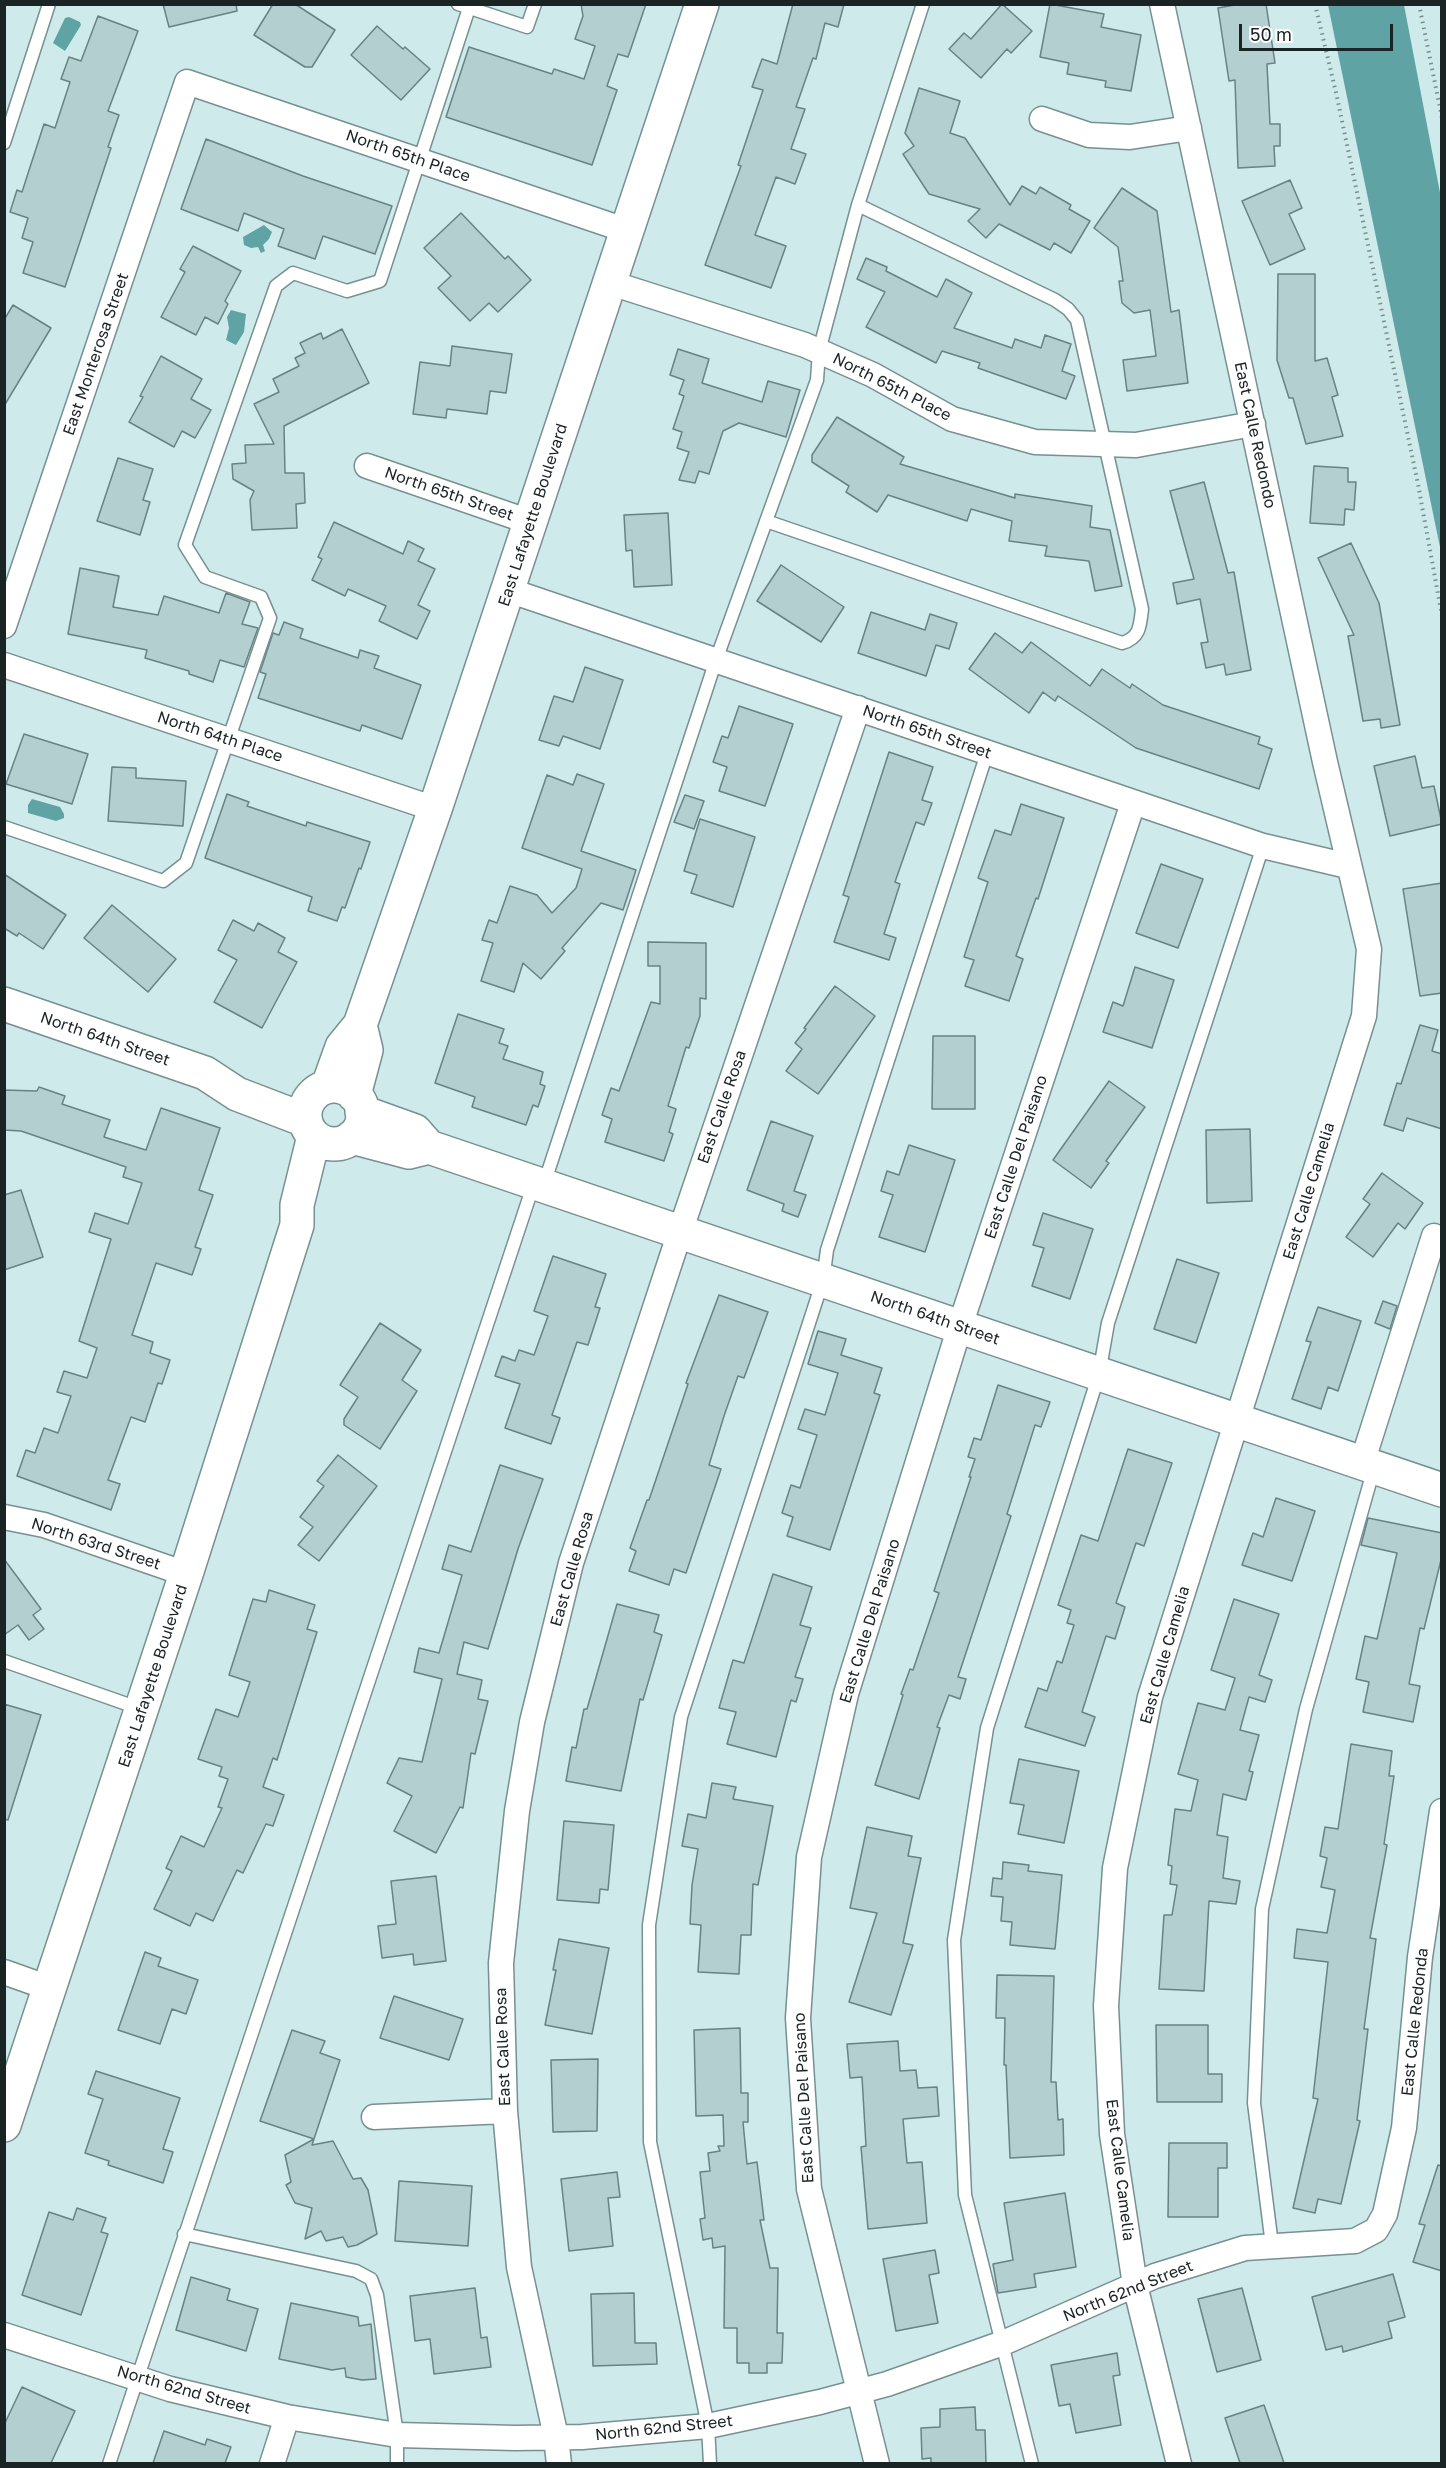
<!DOCTYPE html>
<style>
body{margin:0}
#map{position:relative;width:1446px;height:2468px;overflow:hidden;background:#cfeaeb;font-family:"Golos Text",sans-serif}
canvas{display:block}
.frame{position:absolute;inset:0;border:6px solid #1a2425;pointer-events:none}
.scale{position:absolute;left:1239px;top:24px;width:154px;height:27px;box-sizing:border-box;border:3px solid #1a2425;border-top:0;padding-left:8px;font-size:18px;line-height:21px;white-space:nowrap;color:#1a2425;-webkit-text-stroke:4px #fff;paint-order:stroke}
</style>
<div id="map">
<canvas width="1446" height="2468"></canvas>
<div class="frame"></div>
<div class="scale">50 m</div>
</div>
<script>
const ctx = document.querySelector('canvas').getContext('2d');
ctx.lineJoin = 'round';
function fill(path, color) {
  ctx.fillStyle = color;
  ctx.fill(path, 'evenodd');
}
function strokePath(path, color, width, dash) {
  ctx.strokeStyle = color;
  ctx.lineWidth = width;
  ctx.lineCap = dash ? 'butt' : 'round';
  ctx.setLineDash(dash || []);
  ctx.stroke(path);
}
function write(font, color, halo, rows, align = 'center') {
  ctx.font = font + ' "Golos Text",sans-serif';
  ctx.lineWidth = 5;
  ctx.setLineDash([]);
  ctx.textBaseline = 'middle';
  ctx.strokeStyle = halo;
  ctx.fillStyle = color;
  for (const [text, x, y, turn = 0] of rows) {
    ctx.save();
    ctx.translate(x, y);
    ctx.rotate((+turn || 0) * Math.PI / 180);
    ctx.textAlign = isNaN(turn) ? turn : align;
    if (halo) ctx.strokeText(text, 0, 0);
    ctx.fillText(text, 0, 0);
    ctx.restore();
  }
}
fill(new Path2D(`
 M1328,5H1404L1441,198V552Z
 M69,17L80,22L81,25L65,51L53,43L65,18Z
 M264,225L272,232L269,239L263,245L265,251L261,253L258,247L251,248L244,245L243,237Z
 M231,310L246,314L244,332L236,345L226,340L229,328L227,317Z
 M32,799L60,807L64,814V818L56,821L28,813V805Z`), '#60a3a5');
const building = new Path2D(`
 M163,4H236L237,11L169,27Z
 M273,4H295L335,30L312,67H305L254,35Z
 M581,4H646L628,57L618,54L607,86L617,90L592,165L446,117L469,47L552,74L554,69L584,79L595,46L575,39L583,16Z
 M793,4H844L838,27L825,23L816,59L813,58L796,107L805,109L791,149L806,154L795,184L776,177L755,235L786,246L771,288L705,265L741,166L738,165L763,90L752,87L762,59L777,64Z
 M1002,4L1032,31L1011,53L1007,49L981,78L949,49L964,33L971,39Z
 M1050,4L1104,14L1101,27L1141,35L1131,91L1105,87L1106,81L1067,74L1069,63L1040,57Z
 M1240,4H1266L1275,63L1267,64L1270,124H1280V146H1274L1275,166L1238,168L1235,80L1229,81L1218,8Z
 M98,16L138,31L108,111L119,115L108,147L111,148L65,287L23,273L33,242L22,238L28,218L10,212L17,190L22,192L44,124L55,128L70,82L61,79L69,57L81,61Z
 M377,26L403,49L405,47L430,69L401,100L351,55Z
 M919,88L960,101L950,133L965,138L1010,205L1022,186L1036,194L1040,187L1071,205L1069,209L1090,221L1071,253L1054,243L1050,250L999,224L986,238L968,221L980,209L929,194L903,154L914,146L905,133Z
 M206,139L303,176L392,206L375,254L323,236L315,259L278,246L284,229L244,213L238,231L181,209Z
 M1290,180L1302,208L1289,214L1305,249L1270,265L1242,201Z
 M1122,188L1157,211L1171,312L1179,310L1188,383L1127,391L1123,360L1156,356L1150,310L1134,313L1122,303L1119,281H1123L1118,247L1094,228Z
 M461,213L505,259L508,256L531,280L498,312L489,303L470,321L438,288L451,276L424,248Z
 M193,246L241,271L225,301L228,304L218,324L205,317L196,335L161,317L185,272L180,269Z
 M866,258L887,267L886,271L937,297L946,279L972,293L954,328L1012,348L1015,339L1041,348L1045,335L1071,344L1062,371L1075,376L1066,399L978,368L980,363L942,351L936,363L866,327L885,292L857,279Z
 M1278,274H1315V361L1327,358L1338,395L1332,397L1343,436L1306,444L1293,398H1289L1277,360Z
 M13,305L51,328L4,406V320Z
 M342,329L369,383L284,426L285,473H304L305,503L296,504L297,528L252,530L250,500L254,491L233,479L232,464L246,463L245,445L274,444L254,404L279,392L273,379L299,366L295,358L305,353L300,343L321,333L323,339Z
 M452,346L512,354L506,393L490,391L487,414L447,409L446,418L413,414L420,362L450,366Z
 M678,349L709,359L702,383L762,402L768,381L800,390L786,437L739,423L723,431L709,474L699,471L695,483L679,480L689,452L677,448L682,432L673,429L684,396L679,394L684,380L670,375Z
 M161,356L202,379L191,399L211,410L195,438L182,431L174,447L129,422L143,397L140,396Z
 M837,417L904,457L900,464L1015,498V494L1092,506L1090,527L1110,530L1122,586L1095,591L1089,561L1045,556L1047,546L1009,541L1012,521L971,509L967,521L888,495L877,512L846,492L849,486L812,462V455Z
 M118,458L153,469L143,500L150,502L140,535L97,521Z
 M1314,466L1348,468V482H1356L1354,510L1345,509L1344,525L1310,523Z
 M1204,482L1228,573L1234,572L1251,670L1226,675L1224,664L1206,668L1201,643L1208,642L1200,599L1177,604L1173,583L1194,579L1170,491Z
 M668,513L672,585L634,587L632,550L626,551L624,515Z
 M334,522L403,554L408,541L424,549L418,561L435,569L418,605L430,611L417,639L379,621L386,606L348,589L345,596L312,580L322,559L318,557Z
 M1351,543L1379,603L1400,725L1381,728L1380,719L1363,721L1348,636L1354,635L1318,558Z
 M781,565L844,607L821,642L757,601Z
 M80,568L119,576L113,607L158,615L164,596L219,613L226,593L250,602L242,624L258,628L244,667L220,660L213,682L189,674V671L145,658L147,650L68,634Z
 M871,612L925,630L930,614L957,623L949,649L936,645L926,676L858,653Z
 M284,622L303,629L300,638L358,658L360,650L379,656L374,668L421,685L402,739L362,725L360,731L258,698L266,674L260,672L273,633L279,635Z
 M995,633L1022,653L1031,642L1090,686L1102,669L1130,688L1132,684L1163,705L1260,737L1258,744L1272,749L1259,789L1136,748L1058,696L1055,701L1043,692L1029,713L969,669Z
 M585,667L623,680L600,749L563,736L559,746L539,740L554,696L573,702Z
 M739,706L793,724L765,806L719,791L727,767L713,762L722,736L728,738Z
 M24,734L88,754L72,804L6,784Z
 M889,752L933,767L922,800L932,803L924,825L916,822L895,882L900,884L884,934L896,938L889,960L834,942L849,897L843,895Z
 M1415,756L1422,788L1434,786L1442,824L1390,836L1374,766Z
 M112,767L136,768V778L186,781L183,826L108,821Z
 M577,774L604,784L581,851L636,870L623,910L601,903L562,948L565,951L541,979L523,963L514,992L481,981L493,943L482,940L489,920L497,923L510,886L537,895L552,913L576,888L582,869L522,848L547,775L573,785Z
 M227,794L249,802L247,806L306,826L307,822L370,842L361,869L359,868L345,908L342,907L337,921L308,911L312,897L205,858Z
 M685,795L704,801L694,829L674,822Z
 M1021,804L1064,818L1038,899L1036,898L1016,956L1023,959L1009,1001L965,986L974,960L964,957L988,882L978,878L995,830L1011,835Z
 M700,819L755,837L733,907L691,893L697,875L684,871Z
 M1161,864L1203,879L1178,948L1136,933Z
 M4,874L66,915L43,949L19,933L17,936L4,928Z
 M1442,883V993L1420,996L1403,889Z
 M112,905L176,959L148,992L84,938Z
 M233,920L254,931L258,923L285,938L278,952L297,962L262,1028L214,1002L237,960L218,950Z
 M648,942L706,943V999L700,998V1016L689,1048L686,1047L668,1106L676,1109L669,1132L673,1134L664,1161L605,1142L612,1119L602,1115L611,1088L619,1091L651,1002L660,1004V966H648Z
 M1135,967L1174,980L1152,1048L1103,1032L1113,1002L1123,1006Z
 M835,986L875,1016L818,1094L786,1071L802,1049L795,1043L806,1029L804,1028Z
 M458,1014L504,1029L499,1043L508,1046L503,1059L543,1072L540,1084L545,1086L538,1107L533,1105L526,1125L472,1107L475,1097L435,1083Z
 M1420,1025L1438,1030L1432,1051L1442,1054V1129L1407,1118L1403,1131L1384,1125L1397,1083L1401,1084Z
 M933,1036H975V1109H932Z
 M1109,1081L1145,1107L1106,1161L1109,1163L1091,1188L1053,1160Z
 M39,1087L65,1096L62,1104L110,1120L104,1137L146,1150L161,1108L220,1128L199,1190L213,1195L195,1247L201,1249L192,1275L156,1263L132,1335L153,1342L150,1353L170,1360L162,1384L158,1383L145,1422L131,1417L108,1480L120,1484L111,1510L17,1476L26,1450L35,1453L44,1428L58,1433L71,1396L57,1392L64,1371L87,1378L97,1348L79,1341L111,1239L89,1232L95,1213L128,1224L142,1183L123,1177L126,1167L21,1131L4,1130V1090L37,1091Z
 M771,1121L813,1136L794,1191L806,1195L798,1217L782,1211L784,1204L747,1190Z
 M1250,1129L1252,1201L1207,1203L1206,1130Z
 M909,1145L955,1160L925,1252L879,1237L893,1195L881,1191L887,1171L899,1175Z
 M1382,1173L1423,1203L1405,1229L1398,1223L1373,1257L1346,1237L1370,1204L1363,1199Z
 M21,1190L43,1257L4,1270V1195Z
 M1043,1213L1093,1229L1070,1299L1032,1286L1044,1248L1033,1245Z
 M553,1256L606,1274L595,1307L600,1308L588,1345L577,1342L552,1415L560,1418L551,1444L505,1428L520,1384L495,1376L502,1356L515,1361L519,1350L534,1355L548,1316L534,1311Z
 M1177,1259L1219,1273L1196,1343L1154,1329Z
 M719,1295L768,1312L744,1378L738,1376L724,1416L709,1465L721,1469L686,1573L674,1569L669,1585L629,1571L636,1551L630,1548L647,1500H649L688,1384L686,1383Z
 M1383,1301L1397,1306L1390,1329L1375,1323Z
 M1318,1307L1361,1321L1338,1391L1328,1387L1321,1409L1292,1399L1311,1342L1306,1341Z
 M380,1323L421,1350L402,1380L417,1391L380,1449L344,1425V1419L358,1397L340,1385Z
 M818,1331L846,1339L841,1355L882,1368L874,1393L880,1395L830,1550L787,1536L793,1517L782,1513L791,1485L800,1488L817,1435L798,1429L805,1409L825,1415L838,1373L808,1364Z
 M998,1385L1050,1402L1041,1427L1035,1425L1007,1514L1011,1516L958,1677L966,1679L960,1699L949,1695L937,1727L940,1728L919,1799L875,1785L903,1695L901,1694L910,1669L913,1670L939,1593L934,1591L971,1477H969L975,1459L968,1457L974,1438L981,1440Z
 M1128,1449L1172,1463L1144,1546L1136,1543L1116,1603L1125,1607L1115,1639L1106,1636L1082,1712L1095,1717L1085,1746L1025,1727L1038,1688L1047,1691L1057,1661L1062,1663L1074,1625L1067,1623L1071,1610L1058,1605L1081,1535L1098,1541Z
 M338,1455L377,1486L319,1561L298,1545L313,1527L300,1517L324,1486L317,1481Z
 M500,1465L543,1479L518,1549L488,1649L464,1642L457,1674L482,1680L478,1699L488,1701L475,1754L471,1753L463,1808L460,1807L436,1853L394,1831L412,1796L387,1783L399,1758L422,1762L442,1679L414,1672L419,1648L439,1653L462,1575L442,1569L449,1545L471,1552Z
 M1276,1498L1315,1511L1292,1581L1242,1565L1253,1533L1263,1537Z
 M1368,1518L1442,1533V1556L1424,1629L1420,1628L1409,1684L1420,1686L1413,1722L1363,1712L1369,1682L1356,1679L1365,1636L1377,1639L1397,1553L1361,1545Z
 M4,1559L41,1609L33,1615L44,1629L29,1640L18,1625L4,1635Z
 M773,1574L812,1587L800,1625L811,1628L795,1677L803,1679L796,1702L791,1700L776,1757L727,1744L736,1712L719,1708L733,1660L744,1663Z
 M269,1590L315,1605L307,1629L317,1632L277,1760L273,1758L263,1787L284,1795L273,1826L266,1824L243,1873L237,1870L213,1921L196,1913L190,1926L154,1909L172,1871L166,1868L181,1836L204,1847L222,1808L218,1807L228,1779L219,1776L222,1767L198,1759L216,1709L238,1717L250,1682L229,1675L253,1599L266,1602Z
 M1234,1599L1279,1614L1259,1675L1272,1680L1265,1702L1249,1697L1240,1730L1259,1735L1249,1771L1253,1772L1246,1800L1223,1794L1217,1835L1228,1837L1223,1878L1240,1881L1236,1904L1209,1901L1204,1991L1159,1989L1164,1915H1172L1177,1885L1170,1884L1172,1866L1168,1865L1175,1809L1191,1811L1198,1780L1178,1774L1198,1703L1225,1710L1235,1678L1211,1670Z
 M617,1604L659,1615L654,1632L662,1635L643,1700L640,1699L621,1791L566,1781L572,1747L576,1748L584,1709H587Z
 M4,1704L41,1715L8,1820L4,1819Z
 M1351,1744L1392,1751L1389,1776H1394L1384,1844L1387,1845L1370,1938L1376,1939L1364,2029H1368L1357,2120L1360,2121L1341,2204L1318,2199L1315,2213L1293,2208L1318,2099L1313,2098L1328,1962L1294,1958L1297,1929L1327,1933L1335,1890L1321,1887L1327,1858L1320,1856L1325,1827L1338,1829Z
 M1019,1759L1079,1771L1064,1843L1018,1834L1024,1805L1010,1803Z
 M712,1783L736,1787L733,1799L773,1806L758,1885L753,1884L751,1935H741L739,1974L698,1972L701,1925L690,1924L692,1885L698,1849L682,1846L688,1814L706,1818Z
 M564,1821L614,1825L608,1890L600,1889L599,1903L557,1900Z
 M867,1827L912,1836L908,1856L921,1858L903,1943L913,1945L891,2015L849,2002L877,1913L850,1908Z
 M1003,1862L1029,1865L1028,1871L1062,1875L1055,1949L1010,1945L1012,1922L1001,1921L1003,1897L991,1896L993,1878L1002,1879Z
 M436,1876L446,1961L414,1965L413,1954L382,1958L378,1926L396,1924L391,1881Z
 M559,1939L609,1948L592,2034L545,2025L556,1970H553Z
 M145,1952L161,1958L158,1966L198,1980L186,2014L172,2009L160,2044L118,2030Z
 M997,1975L1054,1976L1051,2082H1056L1058,2120L1063,2119L1064,2155L1010,2158L1006,2065H1004L1005,2018H996Z
 M394,1996L463,2019L449,2060L380,2038Z
 M1156,2025H1208V2074H1222V2102H1157Z
 M740,2028L741,2093H748V2122H743L747,2164L757,2162L764,2220H760L770,2268H778L777,2333H783L782,2363H767V2373H749V2363H737V2328H724L725,2246L713,2248L712,2238L703,2240L700,2219L705,2218L700,2172L710,2171L708,2153L720,2151L718,2146H724L723,2115L696,2116L694,2030Z
 M292,2030L325,2041L320,2053L340,2060L312,2145L333,2141L353,2179L361,2178L368,2190L377,2234L357,2245L348,2247L343,2237L326,2241L321,2231L305,2239L312,2208L295,2203L286,2185L291,2182L285,2155L314,2139L260,2121Z
 M898,2041L900,2071L916,2070L918,2088L937,2087L939,2116L903,2119L907,2163L922,2162L927,2223L868,2229L861,2147L866,2146L862,2077L850,2078L847,2044Z
 M598,2059L597,2131L553,2132L551,2060Z
 M96,2071L180,2098L163,2149L173,2152L163,2183L108,2165L109,2161L85,2153L103,2099L88,2094Z
 M1169,2143H1227V2168H1218V2217H1168Z
 M1438,2165L1442,2166V2271L1413,2262L1425,2225L1419,2224Z
 M617,2172L620,2197L608,2198L613,2246L569,2251L561,2179Z
 M399,2181L472,2186L468,2246L395,2241Z
 M1065,2193L1076,2267L1034,2274L1036,2287L998,2293L993,2264L1013,2260L1004,2203Z
 M77,2208L106,2218L101,2232L108,2234L81,2315L22,2295L49,2212L73,2220Z
 M935,2250L939,2273L929,2275L938,2323L896,2331L883,2259Z
 M1393,2274L1405,2317L1388,2322L1392,2338L1343,2352L1342,2346L1326,2350L1312,2297Z
 M191,2277L230,2289L227,2300L258,2309L246,2351L176,2330Z
 M475,2288L481,2338L487,2337L491,2367L434,2374L430,2339L415,2341L410,2296Z
 M1242,2288L1261,2360L1217,2372L1198,2299Z
 M634,2293L635,2343H656L657,2364L593,2366L591,2294Z
 M291,2303L358,2317L359,2326L371,2324L376,2379L362,2380L346,2377L345,2368L332,2370L279,2359Z
 M1117,2353L1120,2375L1113,2376L1121,2425L1076,2433L1070,2404L1059,2406L1051,2365Z
 M22,2387L75,2411L51,2463H4V2425Z
 M1264,2405L1284,2463H1240L1225,2418Z
 M975,2407L976,2430H985L986,2463H931V2458L922,2459L921,2428L940,2427V2409Z
 M164,2431L205,2445L207,2439L231,2447L225,2463H153Z`);
fill(building, '#b4cfd0');
strokePath(building, '#698283', 1.5);
const lane = new Path2D(`
 M458,4L527,27L535,4
 M4,143L49,4
 M766,521L1122,643C1140,638 1140,626 1142,609L1077,320L1068,309L1055,300L858,205
 M4,827L163,881L186,863L270,618L261,597L205,577L185,545L276,286L293,273L347,291L380,281L469,8
 M544,1184L716,660L817,380L819,351L858,205L923,4
 M4,1661L141,1709
 M184,2234L356,2271L371,2279L377,2295L397,2435V2464
 M1272,2245L1254,2103L1262,1909L1306,1709L1374,1468
 M109,2464L534,1183
 M710,2464L708,2426L650,2142L649,1925L681,1717L823,1280L827,1250L987,753
 M1032,2464L965,2195L954,1940L987,1728L1099,1374L1108,1323L1263,846`);
const street = new Path2D(`
 M1162,4L1325,762L1369,949L1364,1016L1150,1697L1115,1868L1106,2006L1112,2134L1135,2285L1179,2464
 M1042,119L1089,135L1130,137L1189,128
 M611,283L805,345L873,375L952,419L1035,442L1136,445L1253,424
 M367,466L530,522
 M508,590L1263,846L1348,866
 M4,626L187,82L628,231
 M4,665L435,809
 M1362,1463L1434,1236
 M4,1517L44,1525L186,1574
 M4,1972L49,1988
 M374,2117L505,2111
 M4,2335L170,2389L287,2417L397,2435L515,2438L582,2437L708,2426L820,2402L887,2384L1003,2343L1155,2276L1245,2248L1355,2241L1376,2230L1385,2214L1404,2128L1420,1957L1442,1811
 M272,2464L287,2417
 M559,2464L556,2437L519,2267L505,2111L501,1963L517,1811L532,1722L571,1563L680,1232L858,708
 M877,2464L809,2189L798,2018L809,1857L846,1694L960,1326L1133,803`);
const secondary = new Path2D(`
 M4,1004L205,1073L237,1094L305,1120
 M328,1086L342,1047L360,1025L435,809L702,4
 M305 1115a29 29 0 1 1 58 0a29 29 0 1 1-58 0Z
 M354,1095L366,1050L360,1025
 M362,1112L415,1131L429,1147L1442,1490
 M352,1137L409,1152L429,1147
 M4,2125L186,1574L297,1225V1205L314,1136`);
strokePath(lane, '#779091', 15);
strokePath(street, '#779091', 27);
strokePath(secondary, '#779091', 36);
strokePath(new Path2D(`
 M1315,4L1337,97L1418,484L1442,616
 M1419,4L1442,118`), '#7b8e8f', 4, [1.5, 4.5]);
strokePath(lane, '#fff', 12);
strokePath(street, '#fff', 24);
strokePath(secondary, '#fff', 33);
write('16px', '#1a2425', '#fff', [
 ["North 65th Place",408,156,19],
 ["East Monterosa Street",96,354,-71],
 ["North 65th Place",892,387,27],
 ["East Calle Redondo",1255,435,78],
 ["North 65th Street",449,494,19],
 ["East Lafayette Boulevard",533,515,-72],
 ["North 65th Street",927,732,19],
 ["North 64th Place",220,737,18],
 ["North 64th Street",105,1039,19],
 ["East Calle Rosa",722,1107,-71],
 ["East Calle Del Paisano",1016,1157,-72],
 ["East Calle Camelia",1309,1191,-73],
 ["North 64th Street",935,1318,19],
 ["North 63rd Street",96,1544,18],
 ["East Calle Rosa",572,1569,-74],
 ["East Calle Del Paisano",870,1621,-73],
 ["East Calle Camelia",1165,1655,-74],
 ["East Lafayette Boulevard",153,1676,-72],
 ["East Calle Redonda",1415,2022,-84],
 ["East Calle Rosa",503,2047,-92],
 ["East Calle Del Paisano",804,2098,-93],
 ["East Calle Camelia",1120,2170,83],
 ["North 62nd Street",1128,2291,-22],
 ["North 62nd Street",184,2390,16],
 ["North 62nd Street",664,2428,-6]
]);
</script>
